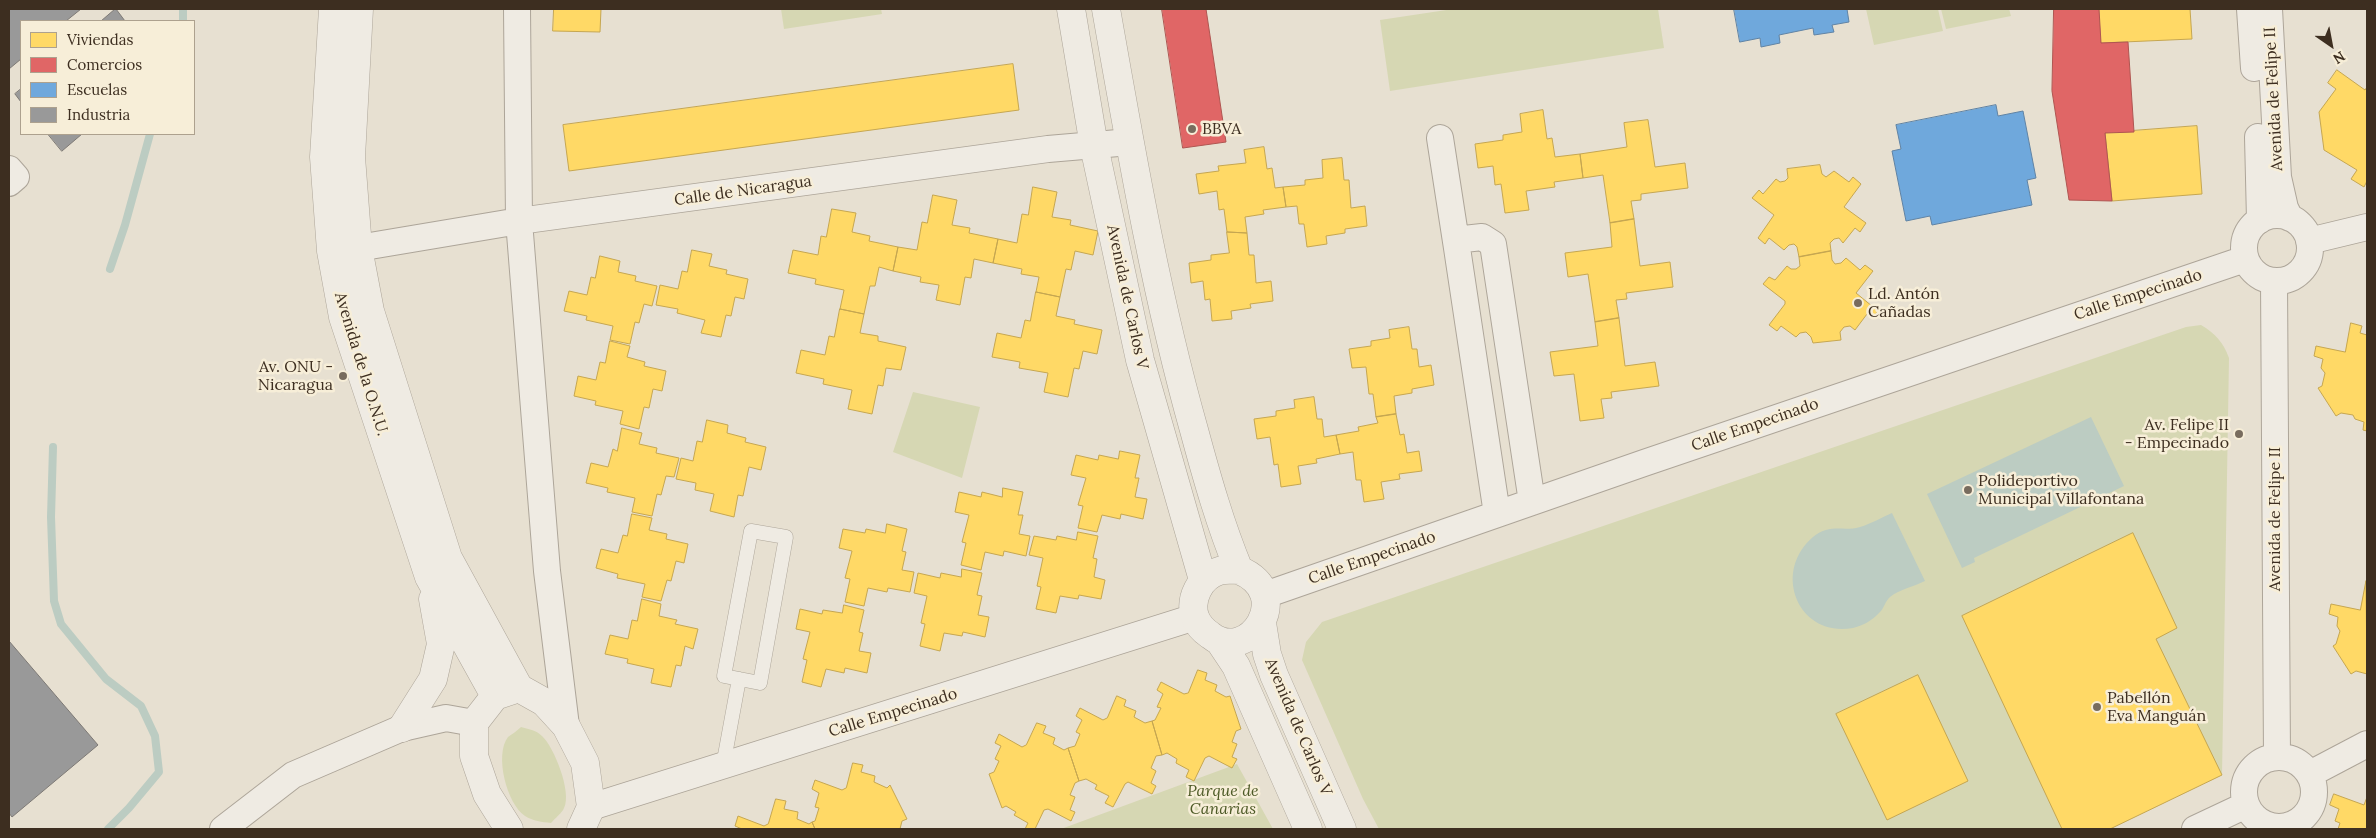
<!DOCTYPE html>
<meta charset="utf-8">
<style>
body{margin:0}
#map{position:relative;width:2376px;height:838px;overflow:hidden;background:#e7e0d1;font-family:Lora,serif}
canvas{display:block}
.frame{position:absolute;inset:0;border:10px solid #3d2e20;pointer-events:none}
.legend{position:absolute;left:20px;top:20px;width:175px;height:115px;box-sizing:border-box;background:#f7eed8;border:1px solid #ada18e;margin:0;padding:6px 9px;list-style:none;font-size:15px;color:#3d2e20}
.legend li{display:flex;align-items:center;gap:10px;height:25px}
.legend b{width:25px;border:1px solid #ada18e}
.north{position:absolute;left:2306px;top:20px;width:50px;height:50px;-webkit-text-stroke:4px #f7eed8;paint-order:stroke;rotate:147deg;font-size:14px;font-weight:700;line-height:20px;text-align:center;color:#3d2e20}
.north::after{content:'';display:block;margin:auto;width:18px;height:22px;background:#3d2e20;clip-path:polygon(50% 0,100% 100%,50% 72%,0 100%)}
</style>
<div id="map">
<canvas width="2376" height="838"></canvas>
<div class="frame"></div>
<ul class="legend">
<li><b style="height:14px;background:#ffd966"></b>Viviendas</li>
<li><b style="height:14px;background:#e06666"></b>Comercios</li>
<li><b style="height:14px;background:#6fa8dc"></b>Escuelas</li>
<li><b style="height:14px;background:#999"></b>Industria</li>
</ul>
<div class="north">N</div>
</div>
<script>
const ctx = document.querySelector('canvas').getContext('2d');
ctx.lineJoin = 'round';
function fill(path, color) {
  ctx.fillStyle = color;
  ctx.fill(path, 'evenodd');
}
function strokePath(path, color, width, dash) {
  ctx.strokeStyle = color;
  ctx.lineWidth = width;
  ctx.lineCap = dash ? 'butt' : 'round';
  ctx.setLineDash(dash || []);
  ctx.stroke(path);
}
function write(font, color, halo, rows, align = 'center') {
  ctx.font = font + ' Lora,serif';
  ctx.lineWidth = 5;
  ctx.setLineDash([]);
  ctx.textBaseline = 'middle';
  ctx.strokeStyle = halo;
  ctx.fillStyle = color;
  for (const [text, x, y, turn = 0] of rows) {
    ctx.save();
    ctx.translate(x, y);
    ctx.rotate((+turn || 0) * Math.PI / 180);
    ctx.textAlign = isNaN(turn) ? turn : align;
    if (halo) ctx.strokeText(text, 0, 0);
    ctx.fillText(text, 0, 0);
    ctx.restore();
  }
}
fill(new Path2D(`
 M781,9H881L882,14L784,29Z
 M1453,9H1658L1664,48L1390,91L1380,20Z
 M1866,9H1938L1943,31L1874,45Z
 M1941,9H2009L2011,16L1946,29Z
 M2201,325C2216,334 2223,342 2229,358L2222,775L2110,829H1379L1363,799L1302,660L1306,642L1322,622L2186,327Z
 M913,392L980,407L962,478L893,452Z
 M521,727C528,729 536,730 542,736C554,747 572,792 564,808C562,813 555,818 551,823C542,822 533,821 525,816C507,804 494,755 508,737C512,734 517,731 521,727Z
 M1237,764L1273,829H1061Z`), '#d6d7b3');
fill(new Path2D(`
 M2091,417L2124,486L1974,558L1975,562L1962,568L1927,494Z
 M1892,513L1925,581C1915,586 1898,590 1890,597C1885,601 1884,609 1879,613C1873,620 1862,626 1853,628C1799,638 1771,573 1813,537C1830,523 1843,532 1860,527C1871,524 1882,517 1892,513Z`), '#bcccc2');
const homes = new Path2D(`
 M554,9H601L600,32L553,31Z
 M2099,9H2190L2192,39L2101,43Z
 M1013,64L1019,110L569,171L563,125Z
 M2337,70L2365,90L2367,87V181L2364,187L2351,179L2357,170L2324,150L2319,112L2336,89L2328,83Z
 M1543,110L1547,139L1552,138L1555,157L1580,154L1583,178L1554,182L1555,187L1526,191L1529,210L1505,213L1501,184L1495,185L1493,166L1478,168L1475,144L1503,140V135L1522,132L1520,114Z
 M1648,120L1655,167L1685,163L1688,188L1641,194V200L1631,201L1634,219L1610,223L1603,175L1583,178L1580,154L1627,147L1624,123Z
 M2197,126L2202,194L2112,201L2105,133Z
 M1264,147L1267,169L1272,168L1275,188L1283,187L1286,207L1263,210L1264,214L1245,217L1247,233L1227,232L1224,209L1219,210L1217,191L1199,194L1196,174L1219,171L1218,166L1246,163L1244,150Z
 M1342,158L1344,180H1349L1351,208L1365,206L1367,226L1345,229V233L1326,236L1327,244L1307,247L1304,224H1299L1297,206L1286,207L1283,187L1305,185V180L1323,178L1322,160Z
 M1820,165L1822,174L1826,177L1834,171L1849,182L1853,177L1861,184L1844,207L1866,223L1860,232L1855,228L1843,243L1839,238L1834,239L1830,243L1831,251L1799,257L1797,247L1794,244L1789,245L1784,250L1769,238L1765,244L1758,238L1774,215L1752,198L1759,190L1763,194L1776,179L1780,182L1785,181L1788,178L1787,169Z
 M1033,187L1057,192L1052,217L1071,220L1070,225L1098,231L1093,255L1075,251L1071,270L1066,269L1060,297L1036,292L1039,277L1021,274L1022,269L993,263L998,239L1017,243L1022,214L1028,215Z
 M933,195L957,200L952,225L970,228L969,233L998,239L993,263L974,259L971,278L965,277L960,305L936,300L939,285L920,282L921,277L893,271L898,247L917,250L922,222L927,223Z
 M832,209L856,213L852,232L870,236L869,241L898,247L893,271L879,267L875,286H870L864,314L840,309L844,290L815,284L816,279L788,273L793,250L818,255L821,236L826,237Z
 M1634,219L1640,266L1670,262L1673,287L1626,293L1627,299L1616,300L1619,318L1595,322L1588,274L1568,277L1565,253L1612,247L1610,223Z
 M1227,232L1247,233L1249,255H1254L1256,283L1271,281L1273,301L1250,304L1251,308L1231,311L1232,319L1212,321L1210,299L1205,300L1203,281L1191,283L1189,263L1211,260V255L1229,253Z
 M692,250L712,254L709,266L727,270L726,274L748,279L744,299L735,297L731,316L726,315L721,337L701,333L705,320L677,313L678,309L656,305L660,285L678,289L682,271L687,272Z
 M1831,251L1832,260L1835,264L1841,263L1846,258L1860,270L1865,265L1873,271L1856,293L1878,311L1872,319L1867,314L1855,330L1850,326L1844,327L1840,332L1841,340L1813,343L1811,337L1806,332L1800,333L1796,337L1781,326L1777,331L1769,325L1785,304V301L1763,284L1769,277L1775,280L1787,266L1791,269H1796L1800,266L1799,257Z
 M600,256L620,261L618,272L636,276L635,281L657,286L652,306L644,304L639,323L635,322L630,344L610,340L613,326L586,320L587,316L564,311L569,291L587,295L591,277L595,278Z
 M1036,292L1060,297L1056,316L1075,320L1074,324L1102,330L1097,354L1083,351L1079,369L1074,368L1068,397L1044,392L1048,373L1019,368L1020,362L992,357L997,333L1021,338L1025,320L1030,321Z
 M840,309L864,314L860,333L878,336V341L906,347L901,370L886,368L883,386L878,385L872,414L848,409L852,390L823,384L824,379L796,373L801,350L825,355L829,336L834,337Z
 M1619,318L1625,366L1655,362L1659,386L1611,392L1612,398L1601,399L1604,418L1580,421L1574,374L1554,376L1550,352L1598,346L1595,322Z
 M2351,323L2362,326L2360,333L2367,335V431L2363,430L2364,422L2355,419L2353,415L2341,413L2336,416L2318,388L2322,386L2325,373L2321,368L2323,359L2314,356L2316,346L2345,352Z
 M1409,327L1412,349H1417L1419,367L1431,365L1434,385L1412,389V393L1394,396L1396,414L1376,417L1373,394H1369L1366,367L1352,368L1349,349L1371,346V341L1390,338L1389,330Z
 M610,341L630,346L627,357L645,362L644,366L666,371L662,391L653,389L649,408L644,407L639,429L620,424L623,411L595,405L596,401L574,396L578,376L596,380L600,362L605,363Z
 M1314,397L1317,419H1322L1324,437L1336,435L1340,454L1316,459L1317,463L1298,466L1301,484L1281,487L1278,464L1274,465L1270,437L1257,439L1254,419L1276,416V411L1295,408L1294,400Z
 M1396,414L1400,435L1404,434L1407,453L1419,451L1422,471L1399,474L1400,479L1381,482L1384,499L1364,502L1361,480H1356L1353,452L1340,454L1336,435L1359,431L1358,427L1378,423L1376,417Z
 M707,420L728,425L727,433L746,438L745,442L766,447L761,470L749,467L743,496L738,495L734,517L710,511L714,494L695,490L696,483L676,479L681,458L693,461L697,441L702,442Z
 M622,428L642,433L639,444L657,448L656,453L679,458L674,477L666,476L661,495L657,494L652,516L632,512L635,498L607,492L608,488L586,483L591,463L608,467L613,449L617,451Z
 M1120,451L1140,455L1135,478H1139L1135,497L1147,499L1143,519L1121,514L1120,519L1102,515L1097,532L1078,528L1083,506L1078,505L1086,478L1071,475L1076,455L1098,460L1099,455L1118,459Z
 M1003,488L1023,492L1018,515H1023L1019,534L1030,536L1026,556L1004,551L1003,556L985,552L981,570L961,565L966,543L962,542L969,515L955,512L959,492L981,497L982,492L1002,497Z
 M632,514L652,518L649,530L667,534L666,539L688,544L684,563L676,561L671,581L667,580L661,601L642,597L645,584L617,578L618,574L596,568L601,549L618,553L623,535L627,536Z
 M887,524L907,529L902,551L906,552L902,570L914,572L910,592L888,588L887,592L868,588L864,606L845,602L850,579L845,578L852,551L839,548L843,529L865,533L866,529L885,533Z
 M1078,532L1098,536L1093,558L1097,559L1094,577L1105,580L1101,599L1079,595L1078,599L1060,596L1056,613L1036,609L1041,587L1037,586L1043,558L1029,555L1034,536L1056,540L1057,536L1076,540Z
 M2133,533L2177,628L2156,639L2222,775L2110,829H2062L1962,616Z
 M962,569L982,573L977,595L982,596L978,615L989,617L985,637L963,632L962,636L944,633L940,651L920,646L925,624L921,623L927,596L914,593L918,573L940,578L941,573L961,577Z
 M2366,581L2367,674L2356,671L2351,674L2333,646L2336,644L2340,631L2337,626L2338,617L2329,614L2331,604L2360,610Z
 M642,599L661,604L659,616L677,620L675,624L698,629L693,649L685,646L681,666L676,665L671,687L651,683L654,669L627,663L628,659L605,654L610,635L628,639L632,620L637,621Z
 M844,605L864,610L859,632L863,633L859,651L871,653L867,673L845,668L844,673L826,669L821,687L802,682L807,660L803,659L810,632L796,629L800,609L822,614L823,610L842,613Z
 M1198,670L1207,673L1205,680L1217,685L1215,691L1226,697L1230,696L1241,729L1236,731L1232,742L1237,744L1232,757L1237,759L1232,768L1209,756L1205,758L1194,781L1186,777L1189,770L1176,763L1177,759L1167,753L1162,755L1152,721L1155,720L1161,708L1157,707L1163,694L1157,690L1161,682L1184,694L1188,693Z
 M1918,675L1968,781L1887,820L1836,714Z
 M1117,696L1126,700L1124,706L1136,711L1134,717L1145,723L1152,721L1162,755L1156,756L1151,768L1156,771L1151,783L1156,786L1152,794L1128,782L1125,784L1113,807L1105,803L1109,796L1095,789L1097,785L1086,779L1079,781L1068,748L1075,746L1080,734L1076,732L1082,720L1076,716L1080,708L1103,720L1107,718Z
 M1037,723L1046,726L1043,733L1055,738L1053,744L1064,750L1068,748L1079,781L1075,783L1070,795L1075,797L1070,810L1075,812L1071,821L1048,809L1044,810L1035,829H1025L1028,823L1014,815L1016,812L1006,806L1002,808L989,774L994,772L999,761L995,759L1001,746L995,743L999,734L1022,747L1026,745Z
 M853,763L863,765L861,772L875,776L874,782L887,788L890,785L907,819L902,821L900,829H815L812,822L815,821L819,808L815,807L819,793L812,789L815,780L842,790L846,788Z
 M2334,794L2364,805L2367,797V829H2338L2340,823L2335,821L2339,809L2330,805Z
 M776,799L786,801L784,809L798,812L797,819L809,824L812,822L815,829H742L735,826L738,816L764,826L768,824Z`);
fill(homes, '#ffd966');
strokePath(homes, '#c5a651', 1);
const shops = new Path2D(`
 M1162,9H1206L1226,142L1183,148Z
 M2054,9H2099L2101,43L2128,42L2134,132L2105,133L2112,201L2069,200L2052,91Z`);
fill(shops, '#e06666');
strokePath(shops, '#af5551', 1);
const schools = new Path2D(`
 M1734,9H1847L1849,22L1832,25L1834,32L1814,35L1813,28L1779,35L1780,43L1761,47L1760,38L1740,42Z
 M1996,105L1998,116L2023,111L2036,178L2027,180L2032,205L1932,225L1930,216L1906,221L1892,151L1901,149L1896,125Z`);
fill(schools, '#6fa8dc');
strokePath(schools, '#6083a4', 1);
const industry = new Path2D(`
 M9,9H81L66,21H21V59L9,69Z
 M116,9L125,21H101L115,9Z
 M21,89V102L15,94Z
 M48,134H82L62,151Z
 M9,641L98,745L12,817L9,813Z`);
fill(industry, '#999');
strokePath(industry, '#7d7975', 1);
strokePath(new Path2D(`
 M183,9V21
 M110,269L125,225L150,134
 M53,447L51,517L54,601L61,624L106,679L141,706L155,736L159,772L129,808L108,829`), '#bcccc2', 8);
const service = new Path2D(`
 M751,531L786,537L760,683L724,676Z
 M723,766L739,679`);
const minor = new Path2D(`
 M517,9L519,221L547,571L566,726
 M2250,9L2254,68
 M2269,9L2278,177L2285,208L2290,218
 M2258,137L2260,220
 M1440,138L1457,248
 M9,169L16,177L9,183
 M2244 248a33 33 0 1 1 66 0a33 33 0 1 1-66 0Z
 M2309,241L2367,227
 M358,248L519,221L1048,149L1130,142
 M2274,281L2277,756
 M1497,514L1457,248L1464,239L1482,237L1493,244L1532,502
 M1265,595L1644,463L2245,259
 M2244 792a35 35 0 1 1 70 0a35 35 0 1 1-70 0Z
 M2310,774L2367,744
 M591,807L1195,617
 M223,829L293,775L402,728L446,718L474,723
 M2195,829L2246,805`);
const tertiary = new Path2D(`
 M333,9L324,157L331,251L343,317L429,577L495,696
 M359,9L351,157L358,248L370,311L448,558L519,688
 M1071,9L1094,146L1140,360L1203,580
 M1106,9C1131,150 1155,292 1194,430C1207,478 1220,524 1239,570
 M1239,570C1297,594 1248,666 1210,635C1204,631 1198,625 1195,617C1189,599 1200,577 1219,571C1225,569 1233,570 1239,570Z
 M1262,623L1267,654L1274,675L1342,829
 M1220,642L1236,666L1308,829
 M402,728L433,679L441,644L433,599
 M509,829L487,794L474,756V723L495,696L519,688L544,702L566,726L585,763L591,807L581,829`);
strokePath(service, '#ada599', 15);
strokePath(minor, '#ada599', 28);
strokePath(tertiary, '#ada599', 29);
strokePath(service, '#efebe3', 14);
strokePath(minor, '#efebe3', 26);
strokePath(tertiary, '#efebe3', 28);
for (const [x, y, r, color] of [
 [1192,129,5,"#786c5e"],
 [1858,303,5,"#786c5e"],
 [343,376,5,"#786c5e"],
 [2239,434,5,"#786c5e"],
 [1968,490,5,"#786c5e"],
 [2097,707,5,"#786c5e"]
]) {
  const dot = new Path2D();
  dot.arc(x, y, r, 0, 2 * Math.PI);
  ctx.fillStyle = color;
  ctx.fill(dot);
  strokePath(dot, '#f7eed8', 2);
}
write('16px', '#3d2e20', '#f7eed8', [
 ["Avenida de Felipe II",2274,99,-93],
 ["Calle de Nicaragua",743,191,-8],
 ["Calle Empecinado",2138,295,-18],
 ["Avenida de Carlos V",1127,297,78],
 ["Avenida de la O.N.U.",361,364,73],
 ["Calle Empecinado",1755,425,-19],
 ["Avenida de Felipe II",2275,519,-90],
 ["Calle Empecinado",1372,558,-19],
 ["Calle Empecinado",893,713,-17],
 ["Avenida de Carlos V",1298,727,67]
]);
write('16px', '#3d2e20', '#f7eed8', [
 ["BBVA",1202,129],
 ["Ld. Antón",1868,294],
 ["Cañadas",1868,312],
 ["Av. ONU -",333,367,"right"],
 ["Nicaragua",333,385,"right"],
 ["Av. Felipe II",2229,425,"right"],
 ["- Empecinado",2229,443,"right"],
 ["Polideportivo",1978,481],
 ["Municipal Villafontana",1978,499],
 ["Pabellón",2107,698],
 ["Eva Manguán",2107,716]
], 'left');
write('italic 16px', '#4d5a26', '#f7eed8', [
 ["Parque de",1223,791],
 ["Canarias",1223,809]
]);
</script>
